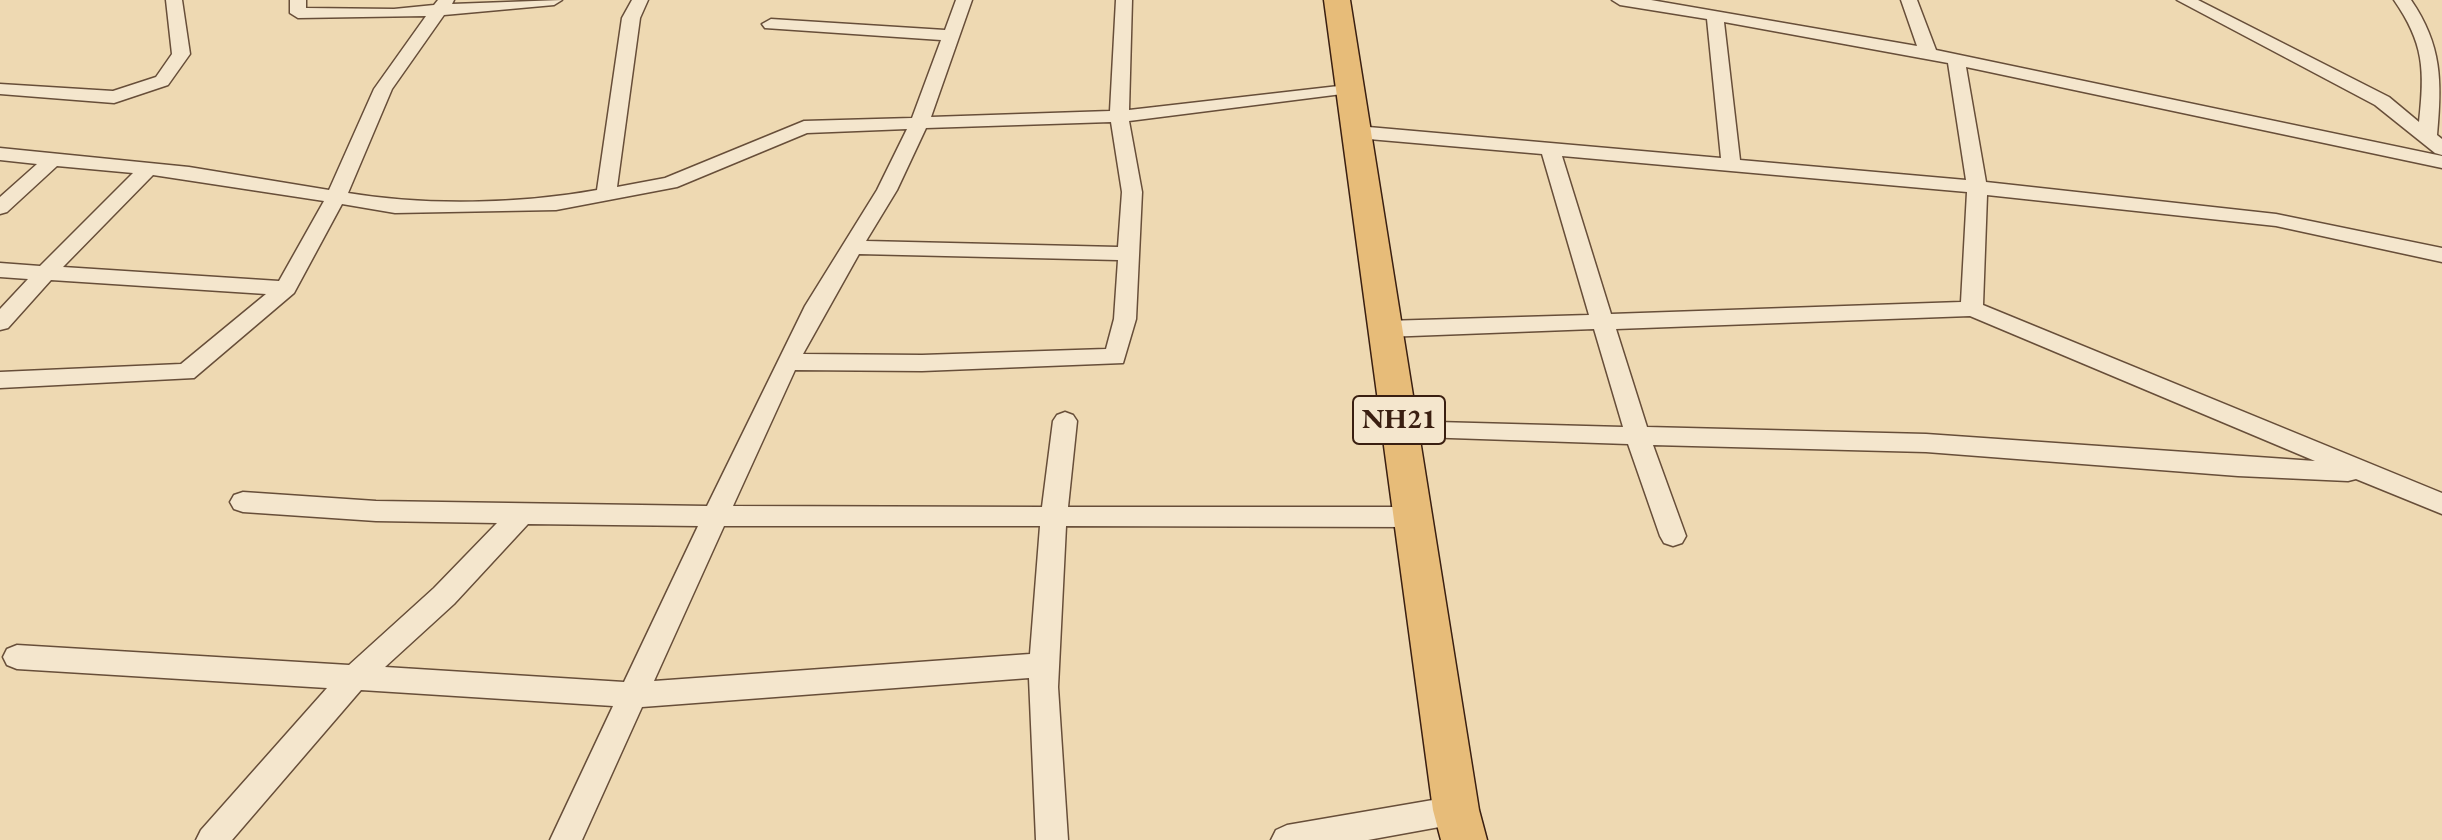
<!DOCTYPE html>
<style>
body{margin:0}
canvas{display:block;background:#eed9b2}
</style>
<canvas width="2442" height="840"></canvas>
<script>
const ctx = document.querySelector('canvas').getContext('2d');
ctx.lineJoin = 'round';
function strokePath(path, color, width, dash) {
  ctx.strokeStyle = color;
  ctx.lineWidth = width;
  ctx.lineCap = dash ? 'butt' : 'round';
  ctx.setLineDash(dash || []);
  ctx.stroke(path);
}
function fill(path, color) {
  ctx.fillStyle = color;
  ctx.fill(path, 'evenodd');
}
function write(font, color, halo, rows, align = 'center') {
  ctx.font = font + ' "EB Garamond",serif';
  ctx.lineWidth = 6;
  ctx.setLineDash([]);
  ctx.textBaseline = 'middle';
  ctx.strokeStyle = halo;
  ctx.fillStyle = color;
  for (const [text, x, y, turn = 0] of rows) {
    ctx.save();
    ctx.translate(x, y);
    ctx.rotate((+turn || 0) * Math.PI / 180);
    ctx.textAlign = isNaN(turn) ? turn : align;
    if (halo) ctx.strokeText(text, 0, 0);
    ctx.fillText(text, 0, 0);
    ctx.restore();
  }
}
const minor = new Path2D(`
 M166,0H182L190,54L168,85L114,103L0,94V84L113,91L156,77L172,54Z
 M290,0H306V8L394,9L434,5L438,0H454L452,4L562,0L554,5L444,15L392,89L348,193C424,206 521,204 597,190L622,18L632,0H648L640,18L617,187L665,178L804,121L912,118L941,40L765,28L762,24L771,19L945,30L956,0H972L931,117L1110,111L1116,0H1132L1129,110L1356,84L1359,88L1356,92L1350,93L1129,121L1142,192L1136,319L1123,363L922,371L795,370L733,506L1042,507L1053,421L1057,415L1065,412L1073,415L1077,421L1068,507H1413L1422,510L1426,517L1422,524L1413,527L1066,526L1058,687L1068,840H1036L1029,678L642,707L582,840H550L613,706L361,690L232,840H196L201,830L327,688L17,669L7,665L3,657L7,649L17,645L349,665L434,588L497,523L376,521L243,512L234,509L230,502L234,495L243,492L376,501L707,506L805,306L877,190L907,129L807,133L677,187L556,210L395,213L342,204L294,293L194,378L0,388V372L181,364L266,294L51,280L8,328L0,330V309L28,279L0,277V263L40,266L133,173L57,166L7,212L0,214V197L37,164L0,160V148L189,167L329,190L374,89L426,16L298,18L290,13ZM1111,122L1122,192L1118,247L866,241L897,190L926,128ZM153,175L324,201L279,281L63,267ZM859,254L1118,260L1114,319L1106,349L922,355L803,354ZM528,524L698,526L624,682L385,667L454,604ZM724,526H1040L1030,654L654,681Z
 M1612,0H1651L1917,46L1901,0H1917L1936,50L2442,156V168L1966,67L1986,182L2276,214L2442,248V262L2276,226L1987,195L1983,305L2442,493V514L2356,479L2348,481L2238,476L1926,452L1653,445L1686,536L1682,543L1673,546L1664,543L1660,536L1628,444L1391,436L1388,430L1391,424L1400,421L1623,427L1594,329L1385,337L1377,334L1374,329L1377,324L1385,321L1589,315L1542,154L1357,138L1347,132L1357,126L1721,158L1707,19L1620,5ZM1724,22L1948,63L1966,180L1740,160ZM1562,156L1967,192L1961,302L1611,314ZM1970,316L2315,461L1926,434L1647,427L1616,329Z
 M2177,0H2198L2389,97L2419,122C2425,70 2424,43 2394,0H2411C2442,45 2442,82 2437,135L2442,139V155L2435,153L2375,105Z
 M1456,796L1467,800L1471,810L1467,820L1456,824L1368,840H1271L1276,830L1287,825Z`);
const highway = new Path2D(`
 M1324,0H1350L1479,810L1487,840H1441L1433,810Z`);
strokePath(minor, '#674e39', 3);
strokePath(highway, '#3a1f11', 3);
fill(minor, '#f4e6cd');
fill(highway, '#e7bc79');
for (const [x, y, w] of [
 [1399,420,92]
]) {
  const box = new Path2D();
  box.roundRect(x - w / 2, y - 24, w, 48, 6);
  ctx.fillStyle = '#f4e6cd';
  ctx.fill(box);
  strokePath(box, '#3a1f11', 2);
}
write('bold 28px', '#3a1f11', null, [
 ["NH21",1399,420]
]);
</script>
